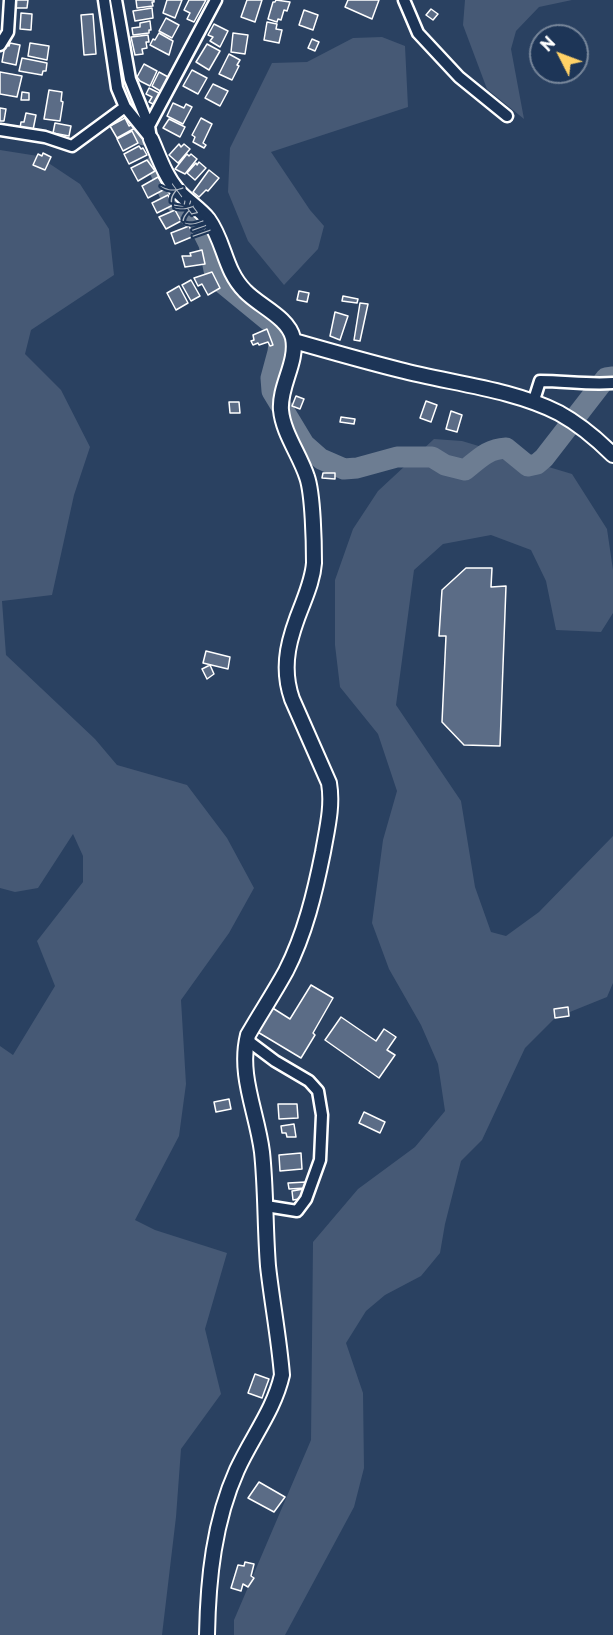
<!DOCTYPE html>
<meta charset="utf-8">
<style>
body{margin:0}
#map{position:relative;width:613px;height:1635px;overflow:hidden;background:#2a4161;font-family:"Playpen Sans",sans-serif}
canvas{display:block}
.north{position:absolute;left:529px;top:24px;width:60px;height:60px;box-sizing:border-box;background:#1d3557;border:2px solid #77869a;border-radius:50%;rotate:312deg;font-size:16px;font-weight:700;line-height:24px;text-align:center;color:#fff}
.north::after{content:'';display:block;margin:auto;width:21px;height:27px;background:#ffd166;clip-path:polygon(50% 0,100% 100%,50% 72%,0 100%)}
</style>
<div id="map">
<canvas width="613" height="1635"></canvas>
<div class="north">N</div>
</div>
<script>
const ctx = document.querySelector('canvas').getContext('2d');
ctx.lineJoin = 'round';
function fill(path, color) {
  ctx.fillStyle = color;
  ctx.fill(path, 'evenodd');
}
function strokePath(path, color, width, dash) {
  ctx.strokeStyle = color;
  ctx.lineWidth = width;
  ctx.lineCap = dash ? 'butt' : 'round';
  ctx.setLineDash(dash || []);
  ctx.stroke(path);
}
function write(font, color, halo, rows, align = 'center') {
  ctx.font = font + ' "Playpen Sans","Klee One",sans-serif';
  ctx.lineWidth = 4.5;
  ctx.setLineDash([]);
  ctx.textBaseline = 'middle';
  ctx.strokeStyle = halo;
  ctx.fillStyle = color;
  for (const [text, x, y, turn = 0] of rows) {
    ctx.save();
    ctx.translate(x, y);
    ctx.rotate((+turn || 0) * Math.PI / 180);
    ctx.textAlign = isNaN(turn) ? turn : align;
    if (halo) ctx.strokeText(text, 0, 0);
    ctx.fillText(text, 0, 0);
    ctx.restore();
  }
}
fill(new Path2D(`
 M465,0H572L539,7L516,31L511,49L524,119L487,89L463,25Z
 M382,37L405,46L408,107L271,152L310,210L324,226L318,249L284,285L248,241L228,192L230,148L272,63L307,62L353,38Z
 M0,150L38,156L80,184L109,229L114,275L31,330L25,354L61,390L90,447L74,495L52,595L2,601L6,655L95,739L117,765L187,785L227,838L254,888L229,933L181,1000L186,1084L179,1136L135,1220L155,1230L227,1253L205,1329L221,1394L181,1449L176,1517L162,1635H0V1046L13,1055L55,986L37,941L83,882V856L73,834L38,888L15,892L0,888Z
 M434,439L462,441L572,474L607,529L613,570V613L601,632L556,630L546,581L531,550L491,535L443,544L414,570L396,705L461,801L475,887L491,932L506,936L539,912L613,836V983L607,997L555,1018L525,1048L482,1140L461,1161L445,1224L440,1253L421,1276L385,1295L366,1311L346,1343L363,1393L364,1468L354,1507L285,1635H234V1620L311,1440L313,1242L358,1189L415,1147L445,1111L438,1064L421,1025L389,969L372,923L383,840L397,791L378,734L340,687L335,645V580L353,529L378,491Z`), '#465975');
strokePath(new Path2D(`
 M112,6L121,72L129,99L144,135
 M157,163L171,197L201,228L209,244L214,270L221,282L271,323L280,335L278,352L271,378L272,391L304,444L321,459L344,469L357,468L397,457H432L445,465L465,470C479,459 487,449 506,448L528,466L537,464L544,458L606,378L613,377`), '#6d7d92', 21);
const building = new Path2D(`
 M15,0H28L27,8H14Z
 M136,0H154V2H152L153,6L137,8Z
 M167,0H182L175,18L163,13Z
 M189,0H206L194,22L187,19L190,13L184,10Z
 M247,0H262L255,22L241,17Z
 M276,0L290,2L287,11L284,10L281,20L278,19L277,22L268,19L273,2H275Z
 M348,0H379L372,19L345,7Z
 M152,8L153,18L135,21L133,11Z
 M431,9L438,14L433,20L426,15Z
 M304,10L318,15L313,30L299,25Z
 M21,13L32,14L31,30L20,29Z
 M93,14L96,54L84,55L81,15Z
 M166,18L179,25L172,38L159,31Z
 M150,21L151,30H149V33L133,35L132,28L140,27V23Z
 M267,22L277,24L276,29L282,30L279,43L264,40Z
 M214,24L228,31L220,47L210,41L213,37L208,35Z
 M159,33L173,41L169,55L150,45L153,39L155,40Z
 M233,33L248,35L245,54L231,52Z
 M148,35L149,42H146L147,48L142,49L143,54L135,55L131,37Z
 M312,39L319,42L315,51L308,48Z
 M10,43L20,45L16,65L2,62L5,45L9,46Z
 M30,43L49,46L47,60L28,56Z
 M207,44L220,51L209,70L196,62Z
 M229,54L240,60L237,65L239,66L232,80L219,74Z
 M22,58L47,63L46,71H43L42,75L19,71Z
 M144,64L157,71L150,86L140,81L137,77Z
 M192,70L207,78L198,94L183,86Z
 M0,72L22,76L17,97L0,94Z
 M159,72L170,78L162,92L152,86Z
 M213,84L228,91L220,106L205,98Z
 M149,88L163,95L157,106L149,102L152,97L146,94Z
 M49,90L62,92L61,101L63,102L60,121L44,119Z
 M22,92L29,93V100H21Z
 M173,103L184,108L186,104L192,107L183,124L167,116Z
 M0,108L6,109L4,121H0Z
 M26,113L36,115L33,130L20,128L21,122H24Z
 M125,118L129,126L133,124L135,128L117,138L110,126Z
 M201,118L212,124L203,143L206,145L204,148L193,142L195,137L192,135Z
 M169,119L185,127L180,137L163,128Z
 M55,123L71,126L69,136L53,133Z
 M132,131L138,143L123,151L117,139Z
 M179,144L181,147L184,144L190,149L178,163L169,155Z
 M139,146L141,149L143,148L147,155L129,164L124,154Z
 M43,153L51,157L45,170L33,165L38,154L42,156Z
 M187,154L189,156L191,154L197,159L185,174L175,169Z
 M147,160L155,171L138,181L131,168Z
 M199,162L206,168L195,180L187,173L196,163L197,165Z
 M209,170L219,178L208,191L206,190L199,197L193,192Z
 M158,177L165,189L148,198L142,186Z
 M168,195L173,205L157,213L152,203Z
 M175,210L181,221L166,229L159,217Z
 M189,226L194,236L175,244L171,233Z
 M202,250L205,264L185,267L182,256H191L190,253Z
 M212,272L220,288L208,295L202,284L198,286L194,278Z
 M191,280L200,296L191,301L182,285Z
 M179,286L188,303L176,310L167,293Z
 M299,291L309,293L307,302L297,300Z
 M343,296L358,299L357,303L342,301Z
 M360,303L368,304L360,341L354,340Z
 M335,312L348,316L340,340L330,336Z
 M267,329L273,345L270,346L268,342L259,345L258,343L253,345L251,341L254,340L253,335Z
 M296,396L304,399L300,409L292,406Z
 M426,401L437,405L431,422L420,418Z
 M229,402H239L240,413H230Z
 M451,411L462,415L457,432L446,429Z
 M341,417L355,419L354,424L340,422Z
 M323,473H335V479L322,478Z
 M466,568H492L491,587L506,586L500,746L464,745L442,722L446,636H439L442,590Z
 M206,651L230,657L228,669L203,663Z
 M210,665L214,674L207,679L202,669Z
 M311,985L333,998L313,1033L315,1035L301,1058L256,1031L271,1007L290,1019Z
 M568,1007L569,1016L555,1018L554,1009Z
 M341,1017L376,1041L384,1029L396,1037L387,1050L395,1055L379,1078L325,1040Z
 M229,1099L231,1109L216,1112L214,1102Z
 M278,1104H297L298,1118L279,1119Z
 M364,1112L385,1122L380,1133L359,1123Z
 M294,1124L296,1137H287L286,1133H282L281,1126Z
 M301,1153L302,1169L280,1171L279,1155Z
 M306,1182V1188L289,1189L288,1183Z
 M304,1189L305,1198L293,1200L292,1191Z
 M255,1374L269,1379L262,1398L248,1393Z
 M259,1482L285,1497L274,1512L248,1498Z
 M245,1562L254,1564L251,1576L254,1578L248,1587L243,1584L241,1591L231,1588L238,1565L244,1566Z`);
fill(building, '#5b6c86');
strokePath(building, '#fff', 1.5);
const minor = new Path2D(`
 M104,0L117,88L125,107L151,139
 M116,0L130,79L149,126L151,139
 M404,0L418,33L459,77L507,116
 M0,45L8,32L10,0
 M149,126L216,0
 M0,130L45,137L72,146L125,107
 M533,403L540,381C565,381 588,385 613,383
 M247,1040L275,1061L309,1081L318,1091L322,1115L320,1160L306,1199L297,1211L266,1206`);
const tertiary = new Path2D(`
 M151,139C159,157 165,176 178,191C187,201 200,209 208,219C225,242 224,270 245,291C259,306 288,317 293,338C298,362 279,386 281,410C283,433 300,455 307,477C313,494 314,544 314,563C313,577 308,590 303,603C290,635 280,665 292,699L329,783C333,806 327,829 323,852C315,892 305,934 286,971C274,993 260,1014 248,1035C238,1075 257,1112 262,1152C266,1190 265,1228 268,1266C272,1302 279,1338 282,1375C274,1410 252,1437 237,1470C214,1521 208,1579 207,1635
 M294,341C329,351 364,361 400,370C449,383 513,389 559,413C579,424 597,439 613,455`);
strokePath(minor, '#fff', 15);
strokePath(tertiary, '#fff', 18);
strokePath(minor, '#1d3557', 10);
strokePath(tertiary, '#1d3557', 14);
write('italic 22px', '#b6bec8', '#1d3557', [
 ["大沢川",184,209,57]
]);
</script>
